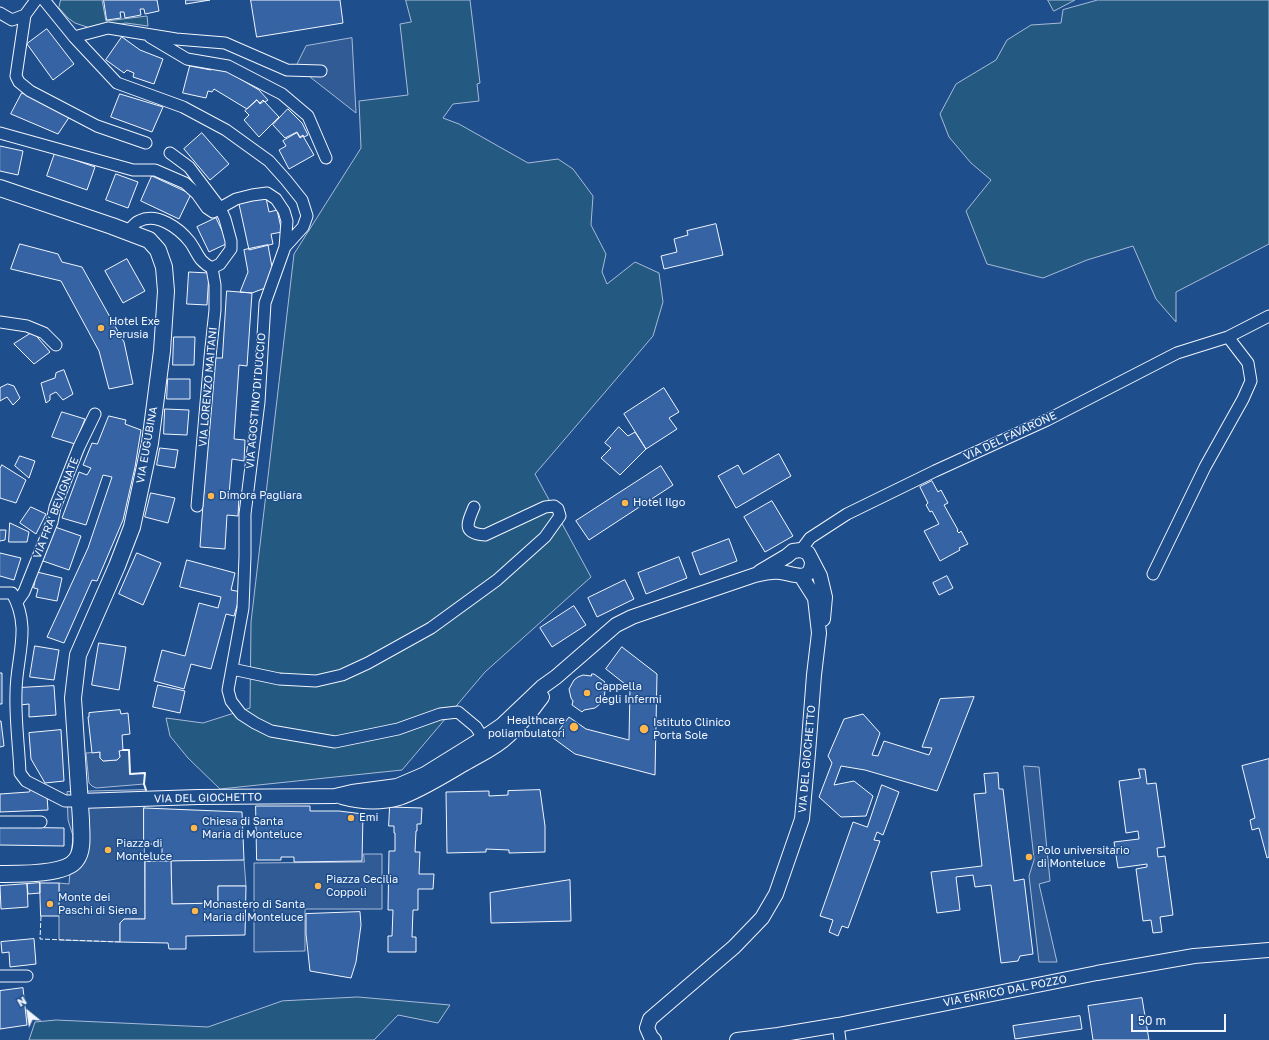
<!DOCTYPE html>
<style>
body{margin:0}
#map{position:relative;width:1269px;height:1040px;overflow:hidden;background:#1f4e8c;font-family:"Golos Text",sans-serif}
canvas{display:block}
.north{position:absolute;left:8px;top:992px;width:40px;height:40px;-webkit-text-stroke:3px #1f4e8c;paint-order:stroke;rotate:330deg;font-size:11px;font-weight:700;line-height:16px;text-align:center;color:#f2f6ff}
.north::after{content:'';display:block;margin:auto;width:14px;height:18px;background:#f2f6ff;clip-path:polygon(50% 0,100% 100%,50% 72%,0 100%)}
.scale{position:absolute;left:1131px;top:1014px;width:95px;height:18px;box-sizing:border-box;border:2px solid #f2f6ff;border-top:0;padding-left:5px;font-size:12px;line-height:14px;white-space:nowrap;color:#f2f6ff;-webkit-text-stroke:3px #1f4e8c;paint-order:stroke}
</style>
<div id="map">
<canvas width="1269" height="1040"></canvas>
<div class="north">N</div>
<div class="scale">50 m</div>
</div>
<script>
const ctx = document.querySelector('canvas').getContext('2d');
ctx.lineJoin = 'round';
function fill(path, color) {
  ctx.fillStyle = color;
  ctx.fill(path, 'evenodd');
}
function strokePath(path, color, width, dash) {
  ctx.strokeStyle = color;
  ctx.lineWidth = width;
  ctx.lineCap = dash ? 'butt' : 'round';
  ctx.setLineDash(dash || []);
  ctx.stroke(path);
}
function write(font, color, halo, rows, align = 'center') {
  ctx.font = font + ' "Golos Text",sans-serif';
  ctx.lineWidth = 3;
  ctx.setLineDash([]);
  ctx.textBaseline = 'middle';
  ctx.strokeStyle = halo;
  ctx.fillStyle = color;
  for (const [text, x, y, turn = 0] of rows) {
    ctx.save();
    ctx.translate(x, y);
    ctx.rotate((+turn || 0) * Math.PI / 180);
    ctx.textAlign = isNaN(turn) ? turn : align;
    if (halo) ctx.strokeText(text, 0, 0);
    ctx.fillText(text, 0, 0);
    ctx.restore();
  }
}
const green = new Path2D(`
 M61,0H102L106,21L147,16L148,26L126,23L93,29L75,23L68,18L59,8Z
 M406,0H470L480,83L477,84L479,101L453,104L443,118L459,124L528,163L558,159L573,169L593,196L591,225L606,254L602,272L607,284L635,262L659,273L663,302L653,336L535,474L591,577L485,672L402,770L220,789L188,758L170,736L166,718L203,723L250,708L251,622L294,254L361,148L359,101L408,95L400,24L411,22Z
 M1048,0H1075L1054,11Z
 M1098,0H1269V244L1176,292V322L1156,299L1133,246L1087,260L1043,278L987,264L966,211L991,180L971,163L949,137L940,114L956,84L996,60L1007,40L1031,25L1061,23L1063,10Z
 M358,997L450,1005L438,1023L398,1015L374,1040H29L35,1022L56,1020L208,1027L282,1001Z`);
fill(green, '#245a82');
strokePath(green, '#a8bbd7', 1);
const parking = new Path2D(`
 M352,38L356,113L296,66L306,46Z
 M129,750L130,774L145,773L144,784L96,788L92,786L89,783L86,753L100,752V758L103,761L117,760L120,757L119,751Z
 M1024,766L1039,767L1050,881L1039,884L1057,962H1039L1029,876L1034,860Z
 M146,790L144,808L145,919H124L120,923V942L59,940V883L69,884L73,836L68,820L67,792Z
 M364,854H382V909H305V951L254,952V863L364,862Z
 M244,860L246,886H218V903L172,904L171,861Z`);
fill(parking, '#305b95');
strokePath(parking, '#a8bbd7', 1);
const building = new Path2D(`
 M104,0H157L159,11L145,14L144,9H140L141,15L125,18L124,12H120L121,18L107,20Z
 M186,0H210L186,4Z
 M251,0H340L343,23L257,37Z
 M47,29L74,64L53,80L27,44Z
 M122,37L140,50L163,59L154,84L133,77L134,73L127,70L124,73L106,60Z
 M190,66L211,70V66L225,70L259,90L268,100L265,102L263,100L260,103L257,100L247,109L214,89L212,92L208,91L206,98L183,93Z
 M22,93L70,116L58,134L11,114Z
 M120,94L163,107L152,132L111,117Z
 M257,100L260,104L264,101L279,117L259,137L244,120L249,115L245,111Z
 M288,109L302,123L308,135L304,137L303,135L300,137L297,132L285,138L273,125Z
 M202,133L229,164L210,180L184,149Z
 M297,133L300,138L303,136L314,155L289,169L279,150L286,146L283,141Z
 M0,146L23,151L18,175L0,171Z
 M55,153L95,167L87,190L47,176Z
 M116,174L138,182L128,208L106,200Z
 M152,176L191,194L179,219L141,201Z
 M266,198L269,212L277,210L282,232L271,234L273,244L249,250L239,204Z
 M216,218L228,243L209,252L197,227Z
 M716,224L723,255L664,269L661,256L677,252L674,239L688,235L687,231Z
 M20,244L58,254L62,262L82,267L124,342L133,384L109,389L99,351L61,281L11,269Z
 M268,245L272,267L265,288L252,293L240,292L248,272L244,250Z
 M127,259L145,291L123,303L105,271Z
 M189,272L209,273L207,305L187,304Z
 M227,291L252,293L247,366L239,365L234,439L245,440L244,461L232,459L229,495L239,497L238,516L227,515L225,549L200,547L213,358H222Z
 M33,332L50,352L34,364L14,344Z
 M174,337H195L194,365H173Z
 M64,370L73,394L63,400L56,392L50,395V400L46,403L41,383L55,378L56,373Z
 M168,379H190V399H167Z
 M8,384L14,386L20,398L13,405L7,397L0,401V388Z
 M664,388L679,412L669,418L677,429L646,449L624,414Z
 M165,409L189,410L187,435L164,434Z
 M62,412L85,419L75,444L52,437Z
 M109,416L126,420L125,424L141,430L135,467L123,520L97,581L92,580L64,643L47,637L88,548L112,477L103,475L86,525L62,518L79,472L87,475L91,468L83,465L92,443L97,444Z
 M619,427L628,436L635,432L646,449L620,475L601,458L611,448L605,443Z
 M160,448L178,450L175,468L157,465Z
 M779,454L791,476L736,508L718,476L738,465L743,474Z
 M20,456L35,461L29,478L15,466Z
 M2,465L26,480L16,503L0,498V469Z
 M661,466L673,485L589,540L576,521Z
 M932,481L938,492L941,490L948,503L944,505L958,530L957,531L959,533L961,531L968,544L959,548L960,550L940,561L924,531L939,524L932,511L930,512L926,505L928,503L920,487Z
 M151,493L175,498L168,523L145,517Z
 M772,501L793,536L765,552L744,517Z
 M31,507L46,514L36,534L20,523Z
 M10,523L29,532L27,542H9Z
 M55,527L81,536L69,570L43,561Z
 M0,530H6L5,540L0,541Z
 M729,539L737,561L700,575L692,553Z
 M0,553L21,558L14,580L0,576Z
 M137,553L161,563L143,605L119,594Z
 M679,557L687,578L646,594L638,573Z
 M187,560L235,573L231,590L241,592L234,616L226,614L211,669L191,664L184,689L154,681L162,650L185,656L199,603L218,608L221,597L180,587Z
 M37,572L62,578L57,601L36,597L38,589L34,588Z
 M947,576L953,588L939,595L933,583Z
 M625,580L634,599L597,617L588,598Z
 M574,606L586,625L552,647L540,628Z
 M99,643L126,647L119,690L92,685Z
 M35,646L59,650L54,680L30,677Z
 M622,647L657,674L655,775L575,754L553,738L569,717L586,729L629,740L630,688L606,669Z
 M0,673H2V704H0Z
 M592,674H594L605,682L604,684L605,691L604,698L600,704L595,708L584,710L582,712L572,705L573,701L571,698L569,689L574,680L578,677L583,675L591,676Z
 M158,685L185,691L180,713L153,707Z
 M54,686L56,715L29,717V704L20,705L19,688Z
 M974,697L937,791L865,770L841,766L834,785L854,781L873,796L866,816L841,817L819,797L832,763L828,756L844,719L863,714L880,733L872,755L878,756L884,741L929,755L932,748L922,747L940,699Z
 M120,710L121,714L128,713L130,734L122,735L123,750L119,751L120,757L117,760L103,761L100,758V752L92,753L88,717H89V713Z
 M0,721H1L4,746L0,747Z
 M61,730L64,781L45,783L31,759L29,733Z
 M1269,759V857L1267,858L1259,828L1252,830L1250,820L1255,818L1242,766Z
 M1139,769H1145L1147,784L1156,783L1165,847L1157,848L1158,857L1165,856L1173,915L1160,917L1162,932L1153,933L1151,920L1143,921L1136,869L1147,867V864L1118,868L1114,842L1139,839L1138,831L1126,833L1119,781L1140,778Z
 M998,773L999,789H1003L1014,881L1024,879L1033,954L1020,956L1018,961L1001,963L991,885L975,887L973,875L956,877L960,910L937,913L931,872L982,866L974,794L986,793L984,774Z
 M882,785L899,792L883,835L877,832L874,840L880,841L848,928L842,926L838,936L829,932L833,920L820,916L853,822L867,827Z
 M31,789L47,796L48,810L0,812V794L29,792Z
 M540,790L545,826V852L509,853V850L486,849V852L447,853L446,792L489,791V796L508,795V791Z
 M256,806H310V811H339L363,814L362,861L294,862V857H281V860H257Z
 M390,807L422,808L421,824H417V831H416L415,852H420L419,874H434L433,889H418V910H413L412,937H416V952H388V936H392L393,910H388L389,851H395V833H394V826H389Z
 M144,808L242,812L244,860L162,861V844H144Z
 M0,827L64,828V846L0,845Z
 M171,861L172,904L218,903V886H246L245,935L186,936V949H169L168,943L120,942V923L124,919H145V862Z
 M570,880L571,921L491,923L490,893Z
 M40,883H59V916H41Z
 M40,883V893L28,894L27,884Z
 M27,884L28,907L1,909L0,886Z
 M360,912L361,925L356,962L351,978L310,971L306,934V914Z
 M34,939L36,964L10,967L9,952L2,953L1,942Z
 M23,988L27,1025L0,1029V991Z
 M1142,998L1149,1040H1093L1088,1006Z
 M1080,1016L1082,1029L1015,1039L1013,1026Z`);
fill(building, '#3563a3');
strokePath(building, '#f2f6ff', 1);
const minor = new Path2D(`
 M36,0L25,15L16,76L19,82L30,91L97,126L146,143
 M44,0L74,37L117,83L183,107L226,130L269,161L286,180L302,200L307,216L303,227L285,247
 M0,13L12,20L25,15
 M74,37L108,28L176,39L225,43L287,70L321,71
 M150,37L187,59L228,66L282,94L308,116L326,158
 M0,133L133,170H155L185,183L197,194L207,208L213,212L236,199L252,195L267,193L276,199L284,211L287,221L285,247L265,303L259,402L245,514V556L243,608L228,690L231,701L241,714L255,723L271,731L335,742L398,729L440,714L458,712L476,727L483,738
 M128,232C131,228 134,223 139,221C157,212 179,228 190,242C198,253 198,261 212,268L220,264L231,249V241L225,219L220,208L189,167L170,153
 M0,322L27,326L44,333L56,345
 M197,506L210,357L215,310V285L212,268
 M801,550L810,538L847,514L935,471L1047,420L1177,353L1228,337L1269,316
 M1153,574L1205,467L1243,399L1251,381L1248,363L1228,337
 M0,593H12C32,628 16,657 16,693C15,719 19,747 20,773L26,781L65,801H80
 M17,602L24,592L52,522L55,507L79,447L95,414
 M232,669L279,679L316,681L342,675L368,663L431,628L497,580L545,537L560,516L558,509L554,506L545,507L485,535C462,533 467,524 474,507
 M0,822H41
 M0,976H27
 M838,1025L840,1040`);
const tertiary = new Path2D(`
 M760,572L787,556L793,551L801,550L808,553L820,576L825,597L823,619
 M342,797C360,802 381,803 399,798C420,791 445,775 464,764C479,755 496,748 508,736C521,724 532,711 542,697
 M80,801L198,797L335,796L352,792L397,786L425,774L483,738L502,725L542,687L556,677L616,625L632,617L755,575C763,573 771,571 780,572C792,573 810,584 812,563
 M654,1040L651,1037L647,1028L650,1019L734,947L762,918L776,894L802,819L808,753L814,675L819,633L815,598L801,576
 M737,1040L778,1035L838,1025L1097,973L1194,956L1269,950`);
const secondary = new Path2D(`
 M0,188L112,226L149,240L158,250L164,267L166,291L162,351L150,443L132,527L117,566L78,655L73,698L81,820C81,832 84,850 76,860C66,875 17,874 0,874`);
strokePath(minor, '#f2f6ff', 13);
strokePath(tertiary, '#f2f6ff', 16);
strokePath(secondary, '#f2f6ff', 18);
strokePath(minor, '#1f4e8c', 11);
strokePath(tertiary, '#1f4e8c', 14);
strokePath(secondary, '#1f4e8c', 16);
strokePath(new Path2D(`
 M41,916L40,939L120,942`), '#f2f6ff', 1, [5, 2]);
strokePath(new Path2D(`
 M123,750H129L130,774L145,773L144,784L146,790`), '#f2f6ff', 2);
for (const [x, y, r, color] of [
 [101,328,4,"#ffb74d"],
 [211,496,4,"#ffb74d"],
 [625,503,4,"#ffb74d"],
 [587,693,4,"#ffb74d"],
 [574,727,5,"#ffb74d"],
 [644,729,5,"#ffb74d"],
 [351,818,4,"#ffb74d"],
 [194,828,4,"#ffb74d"],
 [108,850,4,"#ffb74d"],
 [1029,857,4,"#ffb74d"],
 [318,886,4,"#ffb74d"],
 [50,904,4,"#ffb74d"],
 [195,911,4,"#ffb74d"]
]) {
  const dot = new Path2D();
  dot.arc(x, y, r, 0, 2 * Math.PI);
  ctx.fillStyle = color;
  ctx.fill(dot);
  strokePath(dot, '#1f4e8c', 1.5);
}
write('11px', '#f2f6ff', '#1f4e8c', [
 ["Hotel Exe",109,322],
 ["Perusia",109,335],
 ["Dimora Pagliara",219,496],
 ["Hotel Ilgo",633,503],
 ["Cappella",595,687],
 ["degli Infermi",595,700],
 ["Healthcare",565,721,"right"],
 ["poliambulatori",565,734,"right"],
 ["Istituto Clinico",653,723],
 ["Porta Sole",653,736],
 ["Emi",359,818],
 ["Chiesa di Santa",202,822],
 ["Maria di Monteluce",202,835],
 ["Piazza di",116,844],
 ["Monteluce",116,857],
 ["Polo universitario",1037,851],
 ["di Monteluce",1037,864],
 ["Piazza Cecilia",326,880],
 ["Coppoli",326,893],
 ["Monte dei",58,898],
 ["Paschi di Siena",58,911],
 ["Monastero di Santa",203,905],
 ["Maria di Monteluce",203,918]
], 'left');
write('11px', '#f2f6ff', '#1f4e8c', [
 ["VIA LORENZO MAITANI",208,387,-85],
 ["VIA AGOSTINO DI DUCCIO",256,401,-85],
 ["VIA DEL FAVARONE",1010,436,-25],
 ["VIA EUGUBINA",147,445,-80],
 ["VIA FRA' BEVIGNATE",56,508,-69],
 ["VIA DEL GIOCHETTO",807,759,-85],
 ["VIA DEL GIOCHETTO",208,798,-1],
 ["VIA ENRICO DAL POZZO",1005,991,-11]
]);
</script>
